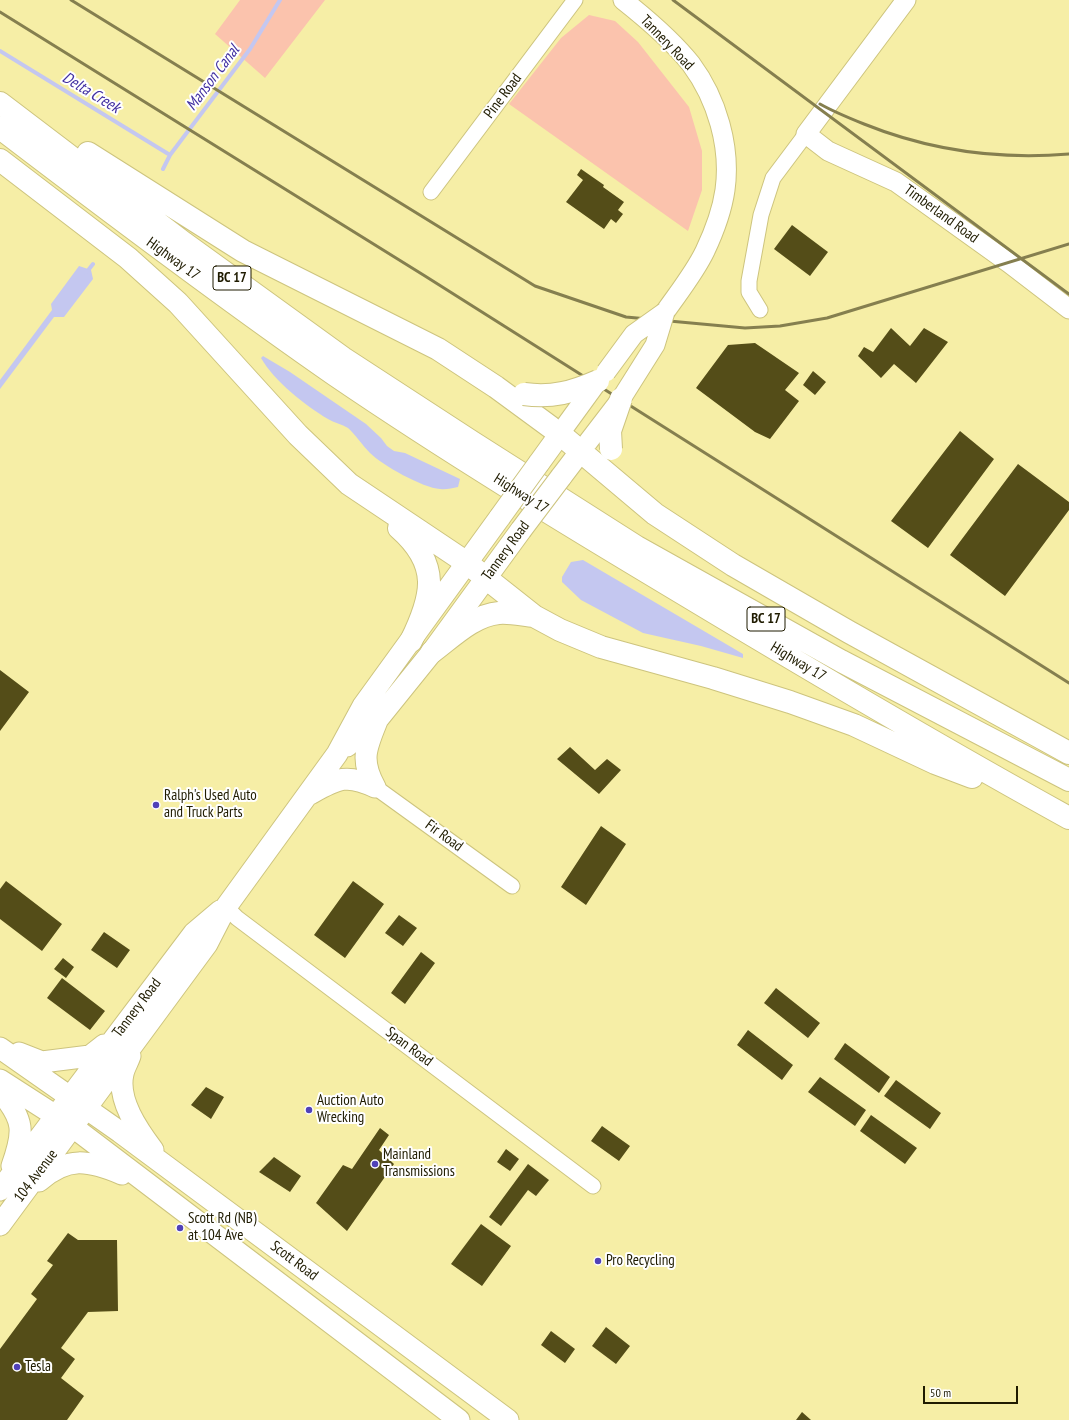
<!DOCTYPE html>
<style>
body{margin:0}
#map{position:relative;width:1069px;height:1420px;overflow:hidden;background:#f6eea6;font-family:"PT Sans Narrow",sans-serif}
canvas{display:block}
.scale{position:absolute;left:923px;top:1386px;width:95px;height:18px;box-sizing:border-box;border:2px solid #1f1b00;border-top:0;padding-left:5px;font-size:12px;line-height:14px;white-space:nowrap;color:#1f1b00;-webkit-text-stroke:3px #fff;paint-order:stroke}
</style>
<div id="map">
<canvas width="1069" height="1420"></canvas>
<div class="scale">50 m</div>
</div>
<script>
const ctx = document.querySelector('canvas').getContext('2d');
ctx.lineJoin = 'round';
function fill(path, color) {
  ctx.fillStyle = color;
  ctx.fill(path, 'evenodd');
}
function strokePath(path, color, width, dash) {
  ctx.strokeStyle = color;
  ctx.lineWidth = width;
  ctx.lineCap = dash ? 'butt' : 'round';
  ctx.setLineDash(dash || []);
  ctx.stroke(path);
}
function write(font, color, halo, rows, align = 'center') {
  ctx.font = font + ' "PT Sans Narrow",sans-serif';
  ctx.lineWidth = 4;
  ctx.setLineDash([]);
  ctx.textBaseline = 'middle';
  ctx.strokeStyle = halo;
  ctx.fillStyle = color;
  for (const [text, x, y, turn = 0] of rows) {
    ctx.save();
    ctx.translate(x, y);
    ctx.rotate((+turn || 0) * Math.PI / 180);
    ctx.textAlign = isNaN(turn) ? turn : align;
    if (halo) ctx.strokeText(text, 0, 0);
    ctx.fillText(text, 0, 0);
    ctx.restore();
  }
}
fill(new Path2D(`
 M240,0H325L265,78L215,34Z
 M589,15L615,21L638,42L689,107L702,151V190L688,231L509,104L561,38Z`), '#fbc3ad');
fill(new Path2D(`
 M79,266L91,270L93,279L64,317H54L0,389V380L52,310L51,304Z
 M263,356L290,372L366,424L381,438L387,446L394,451L405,453L460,479L458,487C452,488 446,490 440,489C423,488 382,465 370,453C364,447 353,432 348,428C342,424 334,423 328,419C306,406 274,381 261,358Z
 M583,560L743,654V658L701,646L643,633L581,600L562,582V577L571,562Z`), '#c4c7f0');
strokePath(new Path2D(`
 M0,51L170,155
 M163,169L170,155L250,49L280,0
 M86,273L93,264`), '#c4c7f0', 4);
fill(new Path2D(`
 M581,169L604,185L603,187L624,202L618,210L623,214L616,223L611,219L604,229L566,202L583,180L577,175Z
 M792,225L828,252L810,276L774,249Z
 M891,328L910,346L924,328L948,342L916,383L894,364L881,378L858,356L864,347L873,352Z
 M755,343L799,373L785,390L799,401L770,439L755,432L696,388L728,345Z
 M813,371L826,382L815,395L803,385Z
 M960,431L994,459L928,548L891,521Z
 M1018,464L1069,502V510L1005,596L950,555Z
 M0,670L29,692L0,731Z
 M570,747L595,770L607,759L621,770L599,794L557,759Z
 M601,826L626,844L586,905L561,887Z
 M6,881L62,924L42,951L0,919V889Z
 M353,881L384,904L345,958L314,935Z
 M399,915L417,928L403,946L385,933Z
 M104,932L130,950L117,968L91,950Z
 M421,952L435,963L405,1004L391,993Z
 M63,958L74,967L66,978L54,969Z
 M62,978L105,1011L90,1030L47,998Z
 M776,988L820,1023L808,1038L764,1003Z
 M748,1030L793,1065L782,1080L737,1045Z
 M845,1043L890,1077L879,1093L834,1059Z
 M820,1077L866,1110L855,1126L808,1092Z
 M896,1080L941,1113L930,1129L884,1096Z
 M206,1087L224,1097L211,1119L191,1105Z
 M871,1115L917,1148L905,1164L860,1131Z
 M602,1126L630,1146L619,1161L591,1141Z
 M380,1128L389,1135L379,1150L394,1164L347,1231L316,1203L343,1165L352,1169Z
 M506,1149L519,1159L510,1171L497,1162Z
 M274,1157L301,1176L290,1192L259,1172Z
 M528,1164L549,1180L536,1196L528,1190L501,1226L489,1217Z
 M481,1224L511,1246L482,1286L451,1264Z
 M68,1233L78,1240H117L118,1311L88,1312L61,1348L75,1359L61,1378L84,1396L67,1420H0V1349L37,1299L31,1294L53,1265L47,1261Z
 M606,1327L630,1346L616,1364L592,1346Z
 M551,1331L575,1349L565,1363L541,1345Z
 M802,1412L811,1420H796Z`), '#544d18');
const minor = new Path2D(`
 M431,192L575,0
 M760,310L749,292V281L761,215L773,178L806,134
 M375,787L512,886
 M226,907L237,918L593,1186`);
const tertiary = new Path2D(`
 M623,0C647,19 672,40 691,64C717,99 731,147 725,190C722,211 714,232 705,251C695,272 679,292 665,312
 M906,0L806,134L828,151L896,182L1009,263L1069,309`);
const secondary = new Path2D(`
 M539,463L560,434
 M561,477L580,452
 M347,746L378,719L432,652L521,530
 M375,787C360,760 366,748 377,721
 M310,794C337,779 346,773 375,787
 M0,1048L120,1132L508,1420
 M19,1053L42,1062L90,1056L104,1045
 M130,1056C128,1062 124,1068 123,1074C117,1100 138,1130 153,1150
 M0,1080L73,1127L459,1420
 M0,1091C25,1120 24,1132 12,1166
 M39,1181C68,1156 88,1160 122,1174
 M0,1190L194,933L220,911
 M0,1225L207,944L226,907L337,754L363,706L500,517`);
const motorway = new Path2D(`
 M0,103L184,243L343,358L472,442L637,547L841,661L1069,780
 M0,128C110,212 221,296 335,375C448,452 565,523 682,593C810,670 938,746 1069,818
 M88,153L243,251L438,349L496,387L560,434L655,514L733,565L849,632L1069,753
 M0,160L128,258L178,303L298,435L349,484L467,563L534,616L560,630L601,647L713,678L790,702L854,725L935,763L972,777
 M399,528C441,565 433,596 411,641
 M432,652C452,637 474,615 499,613C510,612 523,615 534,616`);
strokePath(minor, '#cdc47e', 17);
strokePath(tertiary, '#cdc47e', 21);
strokePath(secondary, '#cdc47e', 23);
strokePath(motorway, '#cdc47e', 24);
strokePath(minor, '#fff', 15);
strokePath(tertiary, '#fff', 19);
strokePath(secondary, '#fff', 21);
strokePath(motorway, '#fff', 22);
strokePath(new Path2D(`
 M71,0L535,286L626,317L745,328L780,326L827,318L1069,244
 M673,0L1069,294
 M0,12L425,276L1069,683
 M820,104C834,112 849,118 864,124C931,151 998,160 1069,154`), '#857f4f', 3);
const tertiaryBridge = new Path2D(`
 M606,372L634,334L665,312
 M566,425L598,381
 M588,442L621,399L655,345L665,312`);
const secondaryBridge = new Path2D(`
 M500,517L539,463
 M521,530L561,477`);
const motorwayBridge = new Path2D(`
 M524,394C552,398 573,392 598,381
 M611,449L610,431L621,399`);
strokePath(tertiaryBridge, '#cdc47e', 21, []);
strokePath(secondaryBridge, '#cdc47e', 23, []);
strokePath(motorwayBridge, '#cdc47e', 24, []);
strokePath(tertiaryBridge, '#fff', 19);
strokePath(secondaryBridge, '#fff', 21);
strokePath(motorwayBridge, '#fff', 22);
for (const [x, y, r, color] of [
 [156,805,4,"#5041b8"],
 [309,1110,4,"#5041b8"],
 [375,1164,4,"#5041b8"],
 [180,1228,4,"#5041b8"],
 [598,1261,4,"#5041b8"],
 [17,1367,4,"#5041b8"]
]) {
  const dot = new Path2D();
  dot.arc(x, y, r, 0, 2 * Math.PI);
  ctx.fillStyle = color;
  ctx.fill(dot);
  strokePath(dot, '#fff', 1.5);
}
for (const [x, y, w] of [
 [232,278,38],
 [766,619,38]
]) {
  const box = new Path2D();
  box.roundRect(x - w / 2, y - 12, w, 24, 3);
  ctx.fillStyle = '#fff';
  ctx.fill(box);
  strokePath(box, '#1f1b00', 1);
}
write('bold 14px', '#1f1b00', null, [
 ["BC 17",232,278],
 ["BC 17",766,619]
]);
write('15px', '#1f1b00', '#fff', [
 ["Tannery Road",667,43,46],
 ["Pine Road",503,96,-53],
 ["Timberland Road",941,214,36],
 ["Highway 17",173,259,36],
 ["Highway 17",521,494,32],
 ["Tannery Road",506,551,-54],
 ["Highway 17",798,662,31],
 ["Fir Road",444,836,36],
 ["Tannery Road",137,1008,-53],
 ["Span Road",409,1047,37],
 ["104 Avenue",36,1176,-53],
 ["Scott Road",294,1261,37]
]);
write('15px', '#1f1b00', '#fff', [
 ["Ralph's Used Auto",164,796],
 ["and Truck Parts",164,813],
 ["Auction Auto",317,1101],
 ["Wrecking",317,1118],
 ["Mainland",383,1155],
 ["Transmissions",383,1172],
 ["Scott Rd (NB)",188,1219],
 ["at 104 Ave",188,1236],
 ["Pro Recycling",606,1261],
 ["Tesla",25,1367]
], 'left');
write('italic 16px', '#412fa1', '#fff', [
 ["Manson Canal",213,78,-53],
 ["Delta Creek",91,93,31]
]);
</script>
